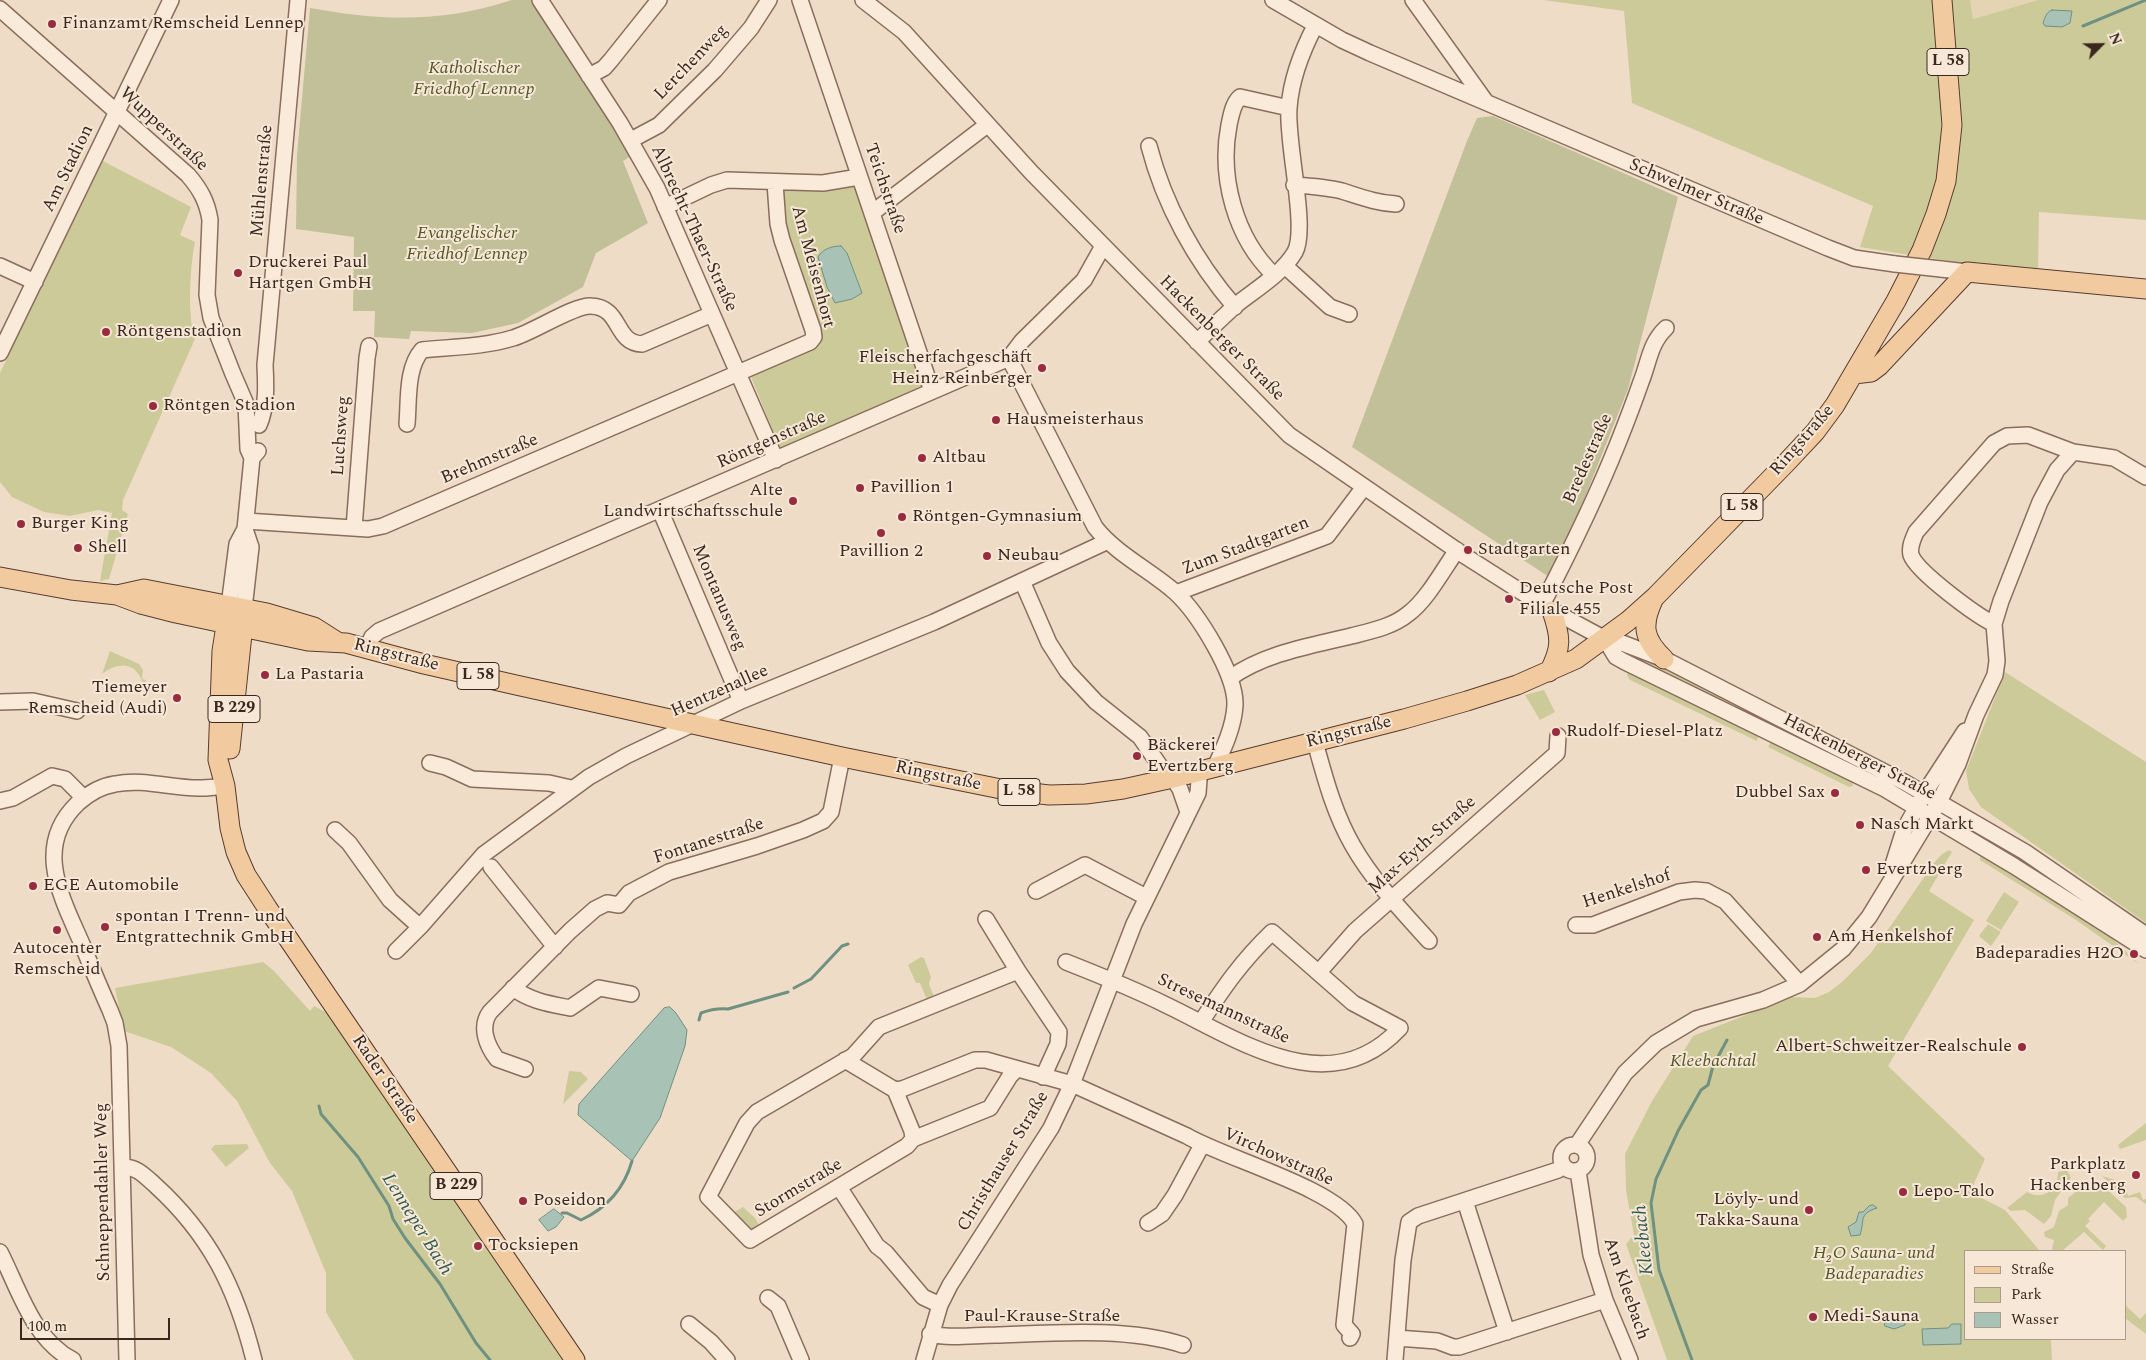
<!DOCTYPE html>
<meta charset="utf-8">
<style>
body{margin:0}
#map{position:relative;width:2146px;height:1360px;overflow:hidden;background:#efdcc6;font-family:Spectral,serif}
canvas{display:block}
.legend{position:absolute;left:1964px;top:1250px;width:162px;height:90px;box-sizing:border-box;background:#f6e7d6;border:1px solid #ab9b8d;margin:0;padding:6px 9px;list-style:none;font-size:15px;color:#3a281f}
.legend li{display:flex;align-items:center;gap:10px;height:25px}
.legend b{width:25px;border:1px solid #ab9b8d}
.north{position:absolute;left:2076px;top:20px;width:50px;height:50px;-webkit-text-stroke:4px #f6e7d6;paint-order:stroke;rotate:67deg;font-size:14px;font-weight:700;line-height:20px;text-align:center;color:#3a281f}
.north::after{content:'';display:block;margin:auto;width:18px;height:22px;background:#3a281f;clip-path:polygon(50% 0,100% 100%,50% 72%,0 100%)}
.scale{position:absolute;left:20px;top:1318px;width:150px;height:22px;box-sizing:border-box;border:2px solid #3a281f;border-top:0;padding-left:6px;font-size:15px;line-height:18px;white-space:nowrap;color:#3a281f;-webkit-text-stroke:4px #f6e7d6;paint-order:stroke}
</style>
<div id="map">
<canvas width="2146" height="1360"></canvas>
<ul class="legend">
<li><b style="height:6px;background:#f1ca9f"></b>Straße</li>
<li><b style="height:14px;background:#cdca9a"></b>Park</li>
<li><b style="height:14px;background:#a8c2b6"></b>Wasser</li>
</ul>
<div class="north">N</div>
<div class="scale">100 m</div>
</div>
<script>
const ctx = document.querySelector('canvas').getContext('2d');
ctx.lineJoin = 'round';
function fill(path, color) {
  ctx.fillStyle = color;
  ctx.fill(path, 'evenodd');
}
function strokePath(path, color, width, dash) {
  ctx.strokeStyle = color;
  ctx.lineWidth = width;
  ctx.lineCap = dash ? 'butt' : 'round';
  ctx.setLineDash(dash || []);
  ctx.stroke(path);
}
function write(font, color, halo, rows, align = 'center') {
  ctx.font = font + ' Spectral,serif';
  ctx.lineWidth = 4;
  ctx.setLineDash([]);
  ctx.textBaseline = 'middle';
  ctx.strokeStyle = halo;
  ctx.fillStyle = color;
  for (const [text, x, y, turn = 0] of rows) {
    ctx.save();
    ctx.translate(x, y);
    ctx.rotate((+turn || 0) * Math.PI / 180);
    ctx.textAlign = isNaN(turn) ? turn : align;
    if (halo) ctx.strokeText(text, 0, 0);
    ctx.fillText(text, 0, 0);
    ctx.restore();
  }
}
fill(new Path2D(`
 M1970,0H2038L1973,19Z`), '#e4d4b4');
fill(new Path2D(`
 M1543,0H1936L1946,147L1916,256L1860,247L1873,206L1632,103L1624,11Z
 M1948,0H1970L1973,19L2038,0H2146V220L2039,212L2038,274L1922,257L1940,213Z
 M103,161L191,207L180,235L195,242C190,267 187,315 195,339L123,500L122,510L128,514L109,579L100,581L112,513L98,510L70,516L44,512L12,497L0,482V373Z
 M857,184L927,388L782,453L749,372L812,348L785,240L780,187Z
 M110,651L139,664L143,670L142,679L146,680L145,686C142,683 142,679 139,675C130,660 113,665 102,674Z
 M1633,653L1905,789L1904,791L1870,773L1821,754L1629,660Z
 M1628,670L1759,734L1757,741L1630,680L1627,675Z
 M2005,672L2146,762V923L1981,807L1969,789L1966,771Z
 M1544,690L1555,712L1540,720L1525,695Z
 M1772,740L1852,781L1853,786L1849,787L1768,747Z
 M1950,819L1983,838L2023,857L2146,943Z
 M1949,850L1952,852L1929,891L1974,920L1888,1066L1985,1159L1972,1188L1966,1190L2005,1210L2040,1251H1965V1339H2051L2052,1360H1667L1626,1244L1634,1235L1626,1190L1625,1154L1652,1101L1693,1036L1791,997L1815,998L1829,992L1842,982L1870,954L1892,924L1933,864L1942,854Z
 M1980,851L2102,929L2139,964L2073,918L1980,860Z
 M2004,892L2019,902L2001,930L1986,921Z
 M1988,924L2001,932L1991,946L1979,936Z
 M921,957L924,958L931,977L929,984L935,999L928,1002L920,983H916L908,965Z
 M263,962L274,971L310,1011L314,1006L335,1017L568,1360H354L326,1312V1273L292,1191L270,1163L237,1101L211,1073L171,1047L124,1031L115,988Z
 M569,1071L581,1072L588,1079L563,1104Z
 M2146,1123V1140L2120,1149L2118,1145Z
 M247,1144L249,1148L226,1167L211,1149L215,1145Z
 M2067,1170L2071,1178L2055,1200L2051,1216L2044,1224L2025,1210L2011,1211L2007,1208L2027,1192C2043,1201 2058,1190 2058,1172Z
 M2102,1176L2125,1183L2128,1196L2140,1192L2143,1200L2146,1199V1204L2136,1197L2125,1198Z
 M2098,1181L2126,1207L2127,1217L2123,1221L2104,1202L2088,1219L2090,1221L2085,1226L2106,1246L2103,1250L2084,1232L2062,1251H2054L2052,1249L2054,1240L2045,1237L2044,1232L2054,1227L2059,1211L2068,1205V1198C2073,1195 2078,1189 2082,1184L2091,1185Z
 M743,1207L755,1218L759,1225L750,1232L733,1213Z
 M2125,1305L2140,1319L2146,1313V1334L2125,1318Z`), '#cdca9a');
fill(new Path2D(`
 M512,0H535L633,155L623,161L648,223L596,253L583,287L518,323L472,333L411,331L409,339L374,337L375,311H353L354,237L296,229L297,155L310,8C382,21 442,23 512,0Z
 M1493,116L1678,197L1628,389L1581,507L1549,577L1352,447L1467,141L1477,118Z`), '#c2c099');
const water = new Path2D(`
 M2052,10L2072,11L2070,23L2062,27L2045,26L2043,23C2045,18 2046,12 2052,10Z
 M841,246L847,253L862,293L852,299L835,303L827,287L818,257C823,249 831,246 841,246Z
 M670,1007L676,1013L687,1030L685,1046L660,1118L632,1161L578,1115L579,1104L664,1008Z
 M1873,1205L1877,1208C1858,1214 1865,1221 1860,1235L1851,1236L1848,1227L1856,1222L1859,1212H1863L1869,1206Z
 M554,1209L564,1217L556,1227L548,1231L539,1220Z
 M1885,1312L1904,1314L1905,1325L1894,1329L1885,1326Z
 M1952,1324H1961V1344L1923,1345L1922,1329L1948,1328Z`);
fill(water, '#a8c2b6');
strokePath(water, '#6e9182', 1);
strokePath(new Path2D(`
 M2083,26L2146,0
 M794,988L811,979L842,946L848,944
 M699,1020L701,1013C709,1010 718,1008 728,1009L788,992
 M319,1106L321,1114L358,1157L389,1206L393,1219L405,1238L440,1284L476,1343L490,1360
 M562,1213H567L581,1220C607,1208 624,1189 632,1161
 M1692,1360L1659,1270L1651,1203L1656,1179L1678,1131L1701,1090L1708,1085L1713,1066L1727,1040`), '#6e9182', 3);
const minor = new Path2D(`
 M540,0L620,123L657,188L776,460
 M800,0L932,391
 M863,0L904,32L1031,172L1289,435L1302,444L1465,556L1542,605L1605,639L1622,643L1664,659L1904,782L2025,852L2146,935
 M1273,0L1342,40L1370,53L1828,248L1854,258L1895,264
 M1413,0L1486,102
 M0,9L188,175C200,189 207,201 210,220L207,295L211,318L233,374L246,404L248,449L252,458
 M589,76L604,68L611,60L659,0
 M631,140L659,125L715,70L751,28L769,0
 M1149,146C1164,204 1195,261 1235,307
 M1294,185C1310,186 1326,187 1342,191C1361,197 1376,203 1396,204
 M665,207L711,185L727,180L823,183L859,177
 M872,213L987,125
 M0,266L35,282
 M1285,266L1330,307L1349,314
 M1941,269L1967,272
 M1274,275C1235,238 1219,177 1229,125C1231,116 1233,103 1240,97L1289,108
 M1197,342C1210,329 1223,317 1236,305C1256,289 1282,274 1295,252C1308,228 1286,142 1289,108C1291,79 1302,51 1315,26
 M0,353L171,0
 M1009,358L1095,527C1116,554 1150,570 1175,592C1198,613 1236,674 1235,705C1234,726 1224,748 1215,767
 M407,424C409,401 406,368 422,350C452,347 483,347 513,338C534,332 574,305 591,306C622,307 614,343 642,344L712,314
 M259,425C267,407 266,384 265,365L298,0
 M660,510L741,701
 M246,521L368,529L383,526L810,342L814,337L813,330L782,240L778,224L775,183
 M354,528L367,358L369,346
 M1022,581L1049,643L1067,671L1096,702L1140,737L1169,779
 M1176,593L1327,536L1364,487
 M1542,605C1569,553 1596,498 1618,443C1626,423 1634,402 1641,382C1649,362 1650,343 1666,328
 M229,606L237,544L245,529L252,458L258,451
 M244,609L251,547L245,529
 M1994,624C1977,616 1917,572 1911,555C1909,547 1913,539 1916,532L1994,443L2007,436L2028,435L2073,452L2114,458L2146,477
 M1605,639L1616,657L1625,662L1885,789L2014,866L2146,950
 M367,649L372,637L379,631L1009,358L1022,341L1084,280L1103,246
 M1230,678C1265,653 1310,646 1351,636C1371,631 1392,627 1408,614C1427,600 1443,570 1457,550
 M0,702L33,701L77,711
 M1315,742C1325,778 1334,813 1353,846C1373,881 1402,911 1429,941
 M430,763L446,767L472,779L549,783L571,788
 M1173,778L1180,789L1188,812
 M0,801L13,798L52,776L65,779L84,798
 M335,830L349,843L390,900L420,927
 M491,867L555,947
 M1891,871L1904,830L1924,794L1965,731
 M1036,891L1085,865L1146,897
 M986,919L1018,971
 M1576,925H1593L1679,892L1695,890L1706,891L1725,901L1800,984
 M396,951L420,927L484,854L589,777L626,756L741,701L934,622L1108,541
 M1066,962C1099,975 1132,988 1164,1004C1238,1039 1329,1105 1400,1028L1353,1003L1272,932C1241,962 1224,987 1201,1022
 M1319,972L1355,931L1557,753L1558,736
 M513,988C530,1001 550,1004 570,1008L599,988L631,994
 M845,1060L895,1090L912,1131L913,1139L907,1146L750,1240L708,1197L747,1123L757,1112L853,1056L879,1027L1018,971L1059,1032L1058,1044L1043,1077
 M525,1069L497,1059C487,1046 479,1027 490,1012L570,931L595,909L607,903L619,905L629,893L669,872L757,846L803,830L823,821L831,812L842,757
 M895,1090L902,1089L975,1060H986L1072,1084L1187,1136C1224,1158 1337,1189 1355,1224L1344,1325L1352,1334L1350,1338
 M913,1139L990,1108L1010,1076L1017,1069
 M1561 1158a13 13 0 1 1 26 0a13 13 0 1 1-26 0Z
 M1577,1145L1625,1073L1656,1043L1696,1019L1763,1000L1800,984L1843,949L1869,917L1939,802L1958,764L1976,715L1995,675L1997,661L1994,624L2001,601L2040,502L2057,470L2073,452
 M123,1168C135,1165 146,1177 155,1185C210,1235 236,1288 254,1360
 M1578,1171L1591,1255L1605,1300L1630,1360
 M839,1187L877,1246L886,1253L923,1297L940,1305
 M1465,1201L1507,1332
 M1148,1223L1162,1214L1175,1195L1202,1145
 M0,1252C19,1289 33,1340 73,1360
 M768,1298L778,1306L801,1360
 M689,1324L711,1342L727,1360
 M930,1334C951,1339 974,1335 996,1335C1053,1333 1128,1327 1183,1345
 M1397,1338L1437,1341L1453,1347H1459L1605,1300
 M127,1360L119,1046L115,1023L110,1010C100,988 91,966 82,944C61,896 33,846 78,803C88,794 101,786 115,784C144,778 173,789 202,788C210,788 217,787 225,786
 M924,1360L940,1305L950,1285L1051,1128L1072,1084L1134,924L1198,793L1199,780L1197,772
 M1395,1360L1403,1260L1409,1222L1418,1216L1558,1170L1564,1166`);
const major = new Path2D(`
 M1854,374L1871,372L1879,366L1967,272L2146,289
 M0,577L71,590L117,595L141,604L176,613L308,641L346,643L424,664L516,685L842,757L1006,790L1049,795L1086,794L1123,789L1173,778L1404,719L1467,701L1517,685L1576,659L1628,621L1656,596L1786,463L1815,432L1835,405L1896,301L1922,250L1936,214L1946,181L1952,125L1942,0
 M117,595L144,589L267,613L314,627L336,641
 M1654,598C1641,625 1643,639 1664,659
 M229,606L222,651L218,760L225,786L230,828L236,852L246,875L268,909L575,1360
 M1549,672C1562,648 1561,637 1552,611
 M230,749L244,615`);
strokePath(minor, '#8a6d5c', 18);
strokePath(major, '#583c30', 21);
strokePath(minor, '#f9eada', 15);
strokePath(major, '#f1ca9f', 19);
const minorBridge = new Path2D(`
 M1895,264L1941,269`);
strokePath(minorBridge, '#8a6d5c', 18, []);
strokePath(minorBridge, '#f9eada', 15);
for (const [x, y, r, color] of [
 [52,24,5,"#992b3f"],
 [238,273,5,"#992b3f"],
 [106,332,5,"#992b3f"],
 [1042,368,5,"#992b3f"],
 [153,406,5,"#992b3f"],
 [996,420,5,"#992b3f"],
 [922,458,5,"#992b3f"],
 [860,488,5,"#992b3f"],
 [793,501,5,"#992b3f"],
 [902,517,5,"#992b3f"],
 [21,524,5,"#992b3f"],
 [881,533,5,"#992b3f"],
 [78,548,5,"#992b3f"],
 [1468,550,5,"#992b3f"],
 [987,556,5,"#992b3f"],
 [1509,599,5,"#992b3f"],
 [265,675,5,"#992b3f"],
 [177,698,5,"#992b3f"],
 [1556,732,5,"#992b3f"],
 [1137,756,5,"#992b3f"],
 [1835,793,5,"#992b3f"],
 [1860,825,5,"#992b3f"],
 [1866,870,5,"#992b3f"],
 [33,886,5,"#992b3f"],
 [105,927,5,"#992b3f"],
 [57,930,5,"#992b3f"],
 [1817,937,5,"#992b3f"],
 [2134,954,5,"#992b3f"],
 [2022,1047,5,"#992b3f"],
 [2136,1175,5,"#992b3f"],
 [1903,1192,5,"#992b3f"],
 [523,1201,5,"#992b3f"],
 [1809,1210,5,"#992b3f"],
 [478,1246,5,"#992b3f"],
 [1813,1317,5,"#992b3f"]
]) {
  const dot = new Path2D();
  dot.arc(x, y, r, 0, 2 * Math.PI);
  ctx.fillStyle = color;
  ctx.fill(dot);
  strokePath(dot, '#f6e7d6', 2);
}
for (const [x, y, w] of [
 [1948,62,42],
 [1742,507,42],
 [478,676,42],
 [234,709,52],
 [1019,792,42],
 [456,1186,52]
]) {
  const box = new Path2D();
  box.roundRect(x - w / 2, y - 13.5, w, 27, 4);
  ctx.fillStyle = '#f6e7d6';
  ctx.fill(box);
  strokePath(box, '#3a281f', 1);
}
write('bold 16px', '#3a281f', null, [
 ["L 58",1948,62],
 ["L 58",1742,507],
 ["L 58",478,676],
 ["B 229",234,709],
 ["L 58",1019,792],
 ["B 229",456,1186]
]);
write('18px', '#3a281f', '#f6e7d6', [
 ["Finanzamt Remscheid Lennep",62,24],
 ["Druckerei Paul",248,263],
 ["Hartgen GmbH",248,284],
 ["Röntgenstadion",116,332],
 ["Fleischerfachgeschäft",1032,358,"right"],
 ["Heinz Reinberger",1032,379,"right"],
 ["Röntgen Stadion",163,406],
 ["Hausmeisterhaus",1006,420],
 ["Altbau",932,458],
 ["Pavillion 1",870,488],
 ["Alte",783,491,"right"],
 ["Landwirtschaftsschule",783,512,"right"],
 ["Röntgen-Gymnasium",912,517],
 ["Burger King",31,524],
 ["Shell",88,548],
 ["Stadtgarten",1478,550],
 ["Pavillion 2",881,552,"center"],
 ["Neubau",997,556],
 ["Deutsche Post",1519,589],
 ["Filiale 455",1519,610],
 ["La Pastaria",275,675],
 ["Tiemeyer",167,688,"right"],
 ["Remscheid (Audi)",167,709,"right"],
 ["Rudolf-Diesel-Platz",1566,732],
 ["Bäckerei",1147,746],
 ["Evertzberg",1147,767],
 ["Dubbel Sax",1825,793,"right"],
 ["Nasch Markt",1870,825],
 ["Evertzberg",1876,870],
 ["EGE Automobile",43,886],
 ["spontan I Trenn- und",115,917],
 ["Entgrattechnik GmbH",115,938],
 ["Am Henkelshof",1827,937],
 ["Autocenter",57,949,"center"],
 ["Remscheid",57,970,"center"],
 ["Badeparadies H2O",2124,954,"right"],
 ["Albert-Schweitzer-Realschule",2012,1047,"right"],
 ["Parkplatz",2126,1165,"right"],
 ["Hackenberg",2126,1186,"right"],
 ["Lepo-Talo",1913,1192],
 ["Löyly- und",1799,1200,"right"],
 ["Takka-Sauna",1799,1221,"right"],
 ["Poseidon",533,1201],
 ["Tocksiepen",488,1246],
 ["Medi-Sauna",1823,1317]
], 'left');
write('18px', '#3a281f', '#f6e7d6', [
 ["Lerchenweg",692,63,-46],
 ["Wupperstraße",163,130,43],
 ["Am Stadion",69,169,-64],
 ["Mühlenstraße",263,181,-85],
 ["Teichstraße",884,189,71],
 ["Schwelmer Straße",1696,193,23],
 ["Albrecht-Thaer-Straße",693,229,65],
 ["Am Meisenhort",812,267,75],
 ["Hackenberger Straße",1221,339,45],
 ["Luchsweg",342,436,-86],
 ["Röntgenstraße",772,441,-24],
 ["Ringstraße",1803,441,-49],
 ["Bredestraße",1589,459,-66],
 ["Brehmstraße",490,460,-23],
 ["Zum Stadtgarten",1246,547,-21],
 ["Montanusweg",718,598,67],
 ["Ringstraße",396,656,14],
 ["Hentzenallee",720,692,-24],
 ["Ringstraße",1349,733,-14],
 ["Hackenberger Straße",1859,758,27],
 ["Ringstraße",938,777,12],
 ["Fontanestraße",709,842,-18],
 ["Max-Eyth-Straße",1423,846,-42],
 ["Henkelshof",1627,890,-18],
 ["Stresemannstraße",1223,1010,25],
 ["Rader Straße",384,1080,56],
 ["Virchowstraße",1278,1158,24],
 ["Christhauser Straße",1004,1162,-59],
 ["Stormstraße",799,1189,-31],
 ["Schneppendahler Weg",104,1192,-91],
 ["Am Kleebach",1625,1289,71],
 ["Paul-Krause-Straße",1042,1317]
]);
write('italic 18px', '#535726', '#f6e7d6', [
 ["Katholischer",474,69],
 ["Friedhof Lennep",474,90],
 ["Evangelischer",467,234],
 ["Friedhof Lennep",467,255],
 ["Kleebachtal",1713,1062],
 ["H₂O Sauna- und",1874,1254],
 ["Badeparadies",1874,1275]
]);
write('italic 19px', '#2f5a50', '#f6e7d6', [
 ["Lenneper Bach",416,1225,58],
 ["Kleebach",1645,1240,-96]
]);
</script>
